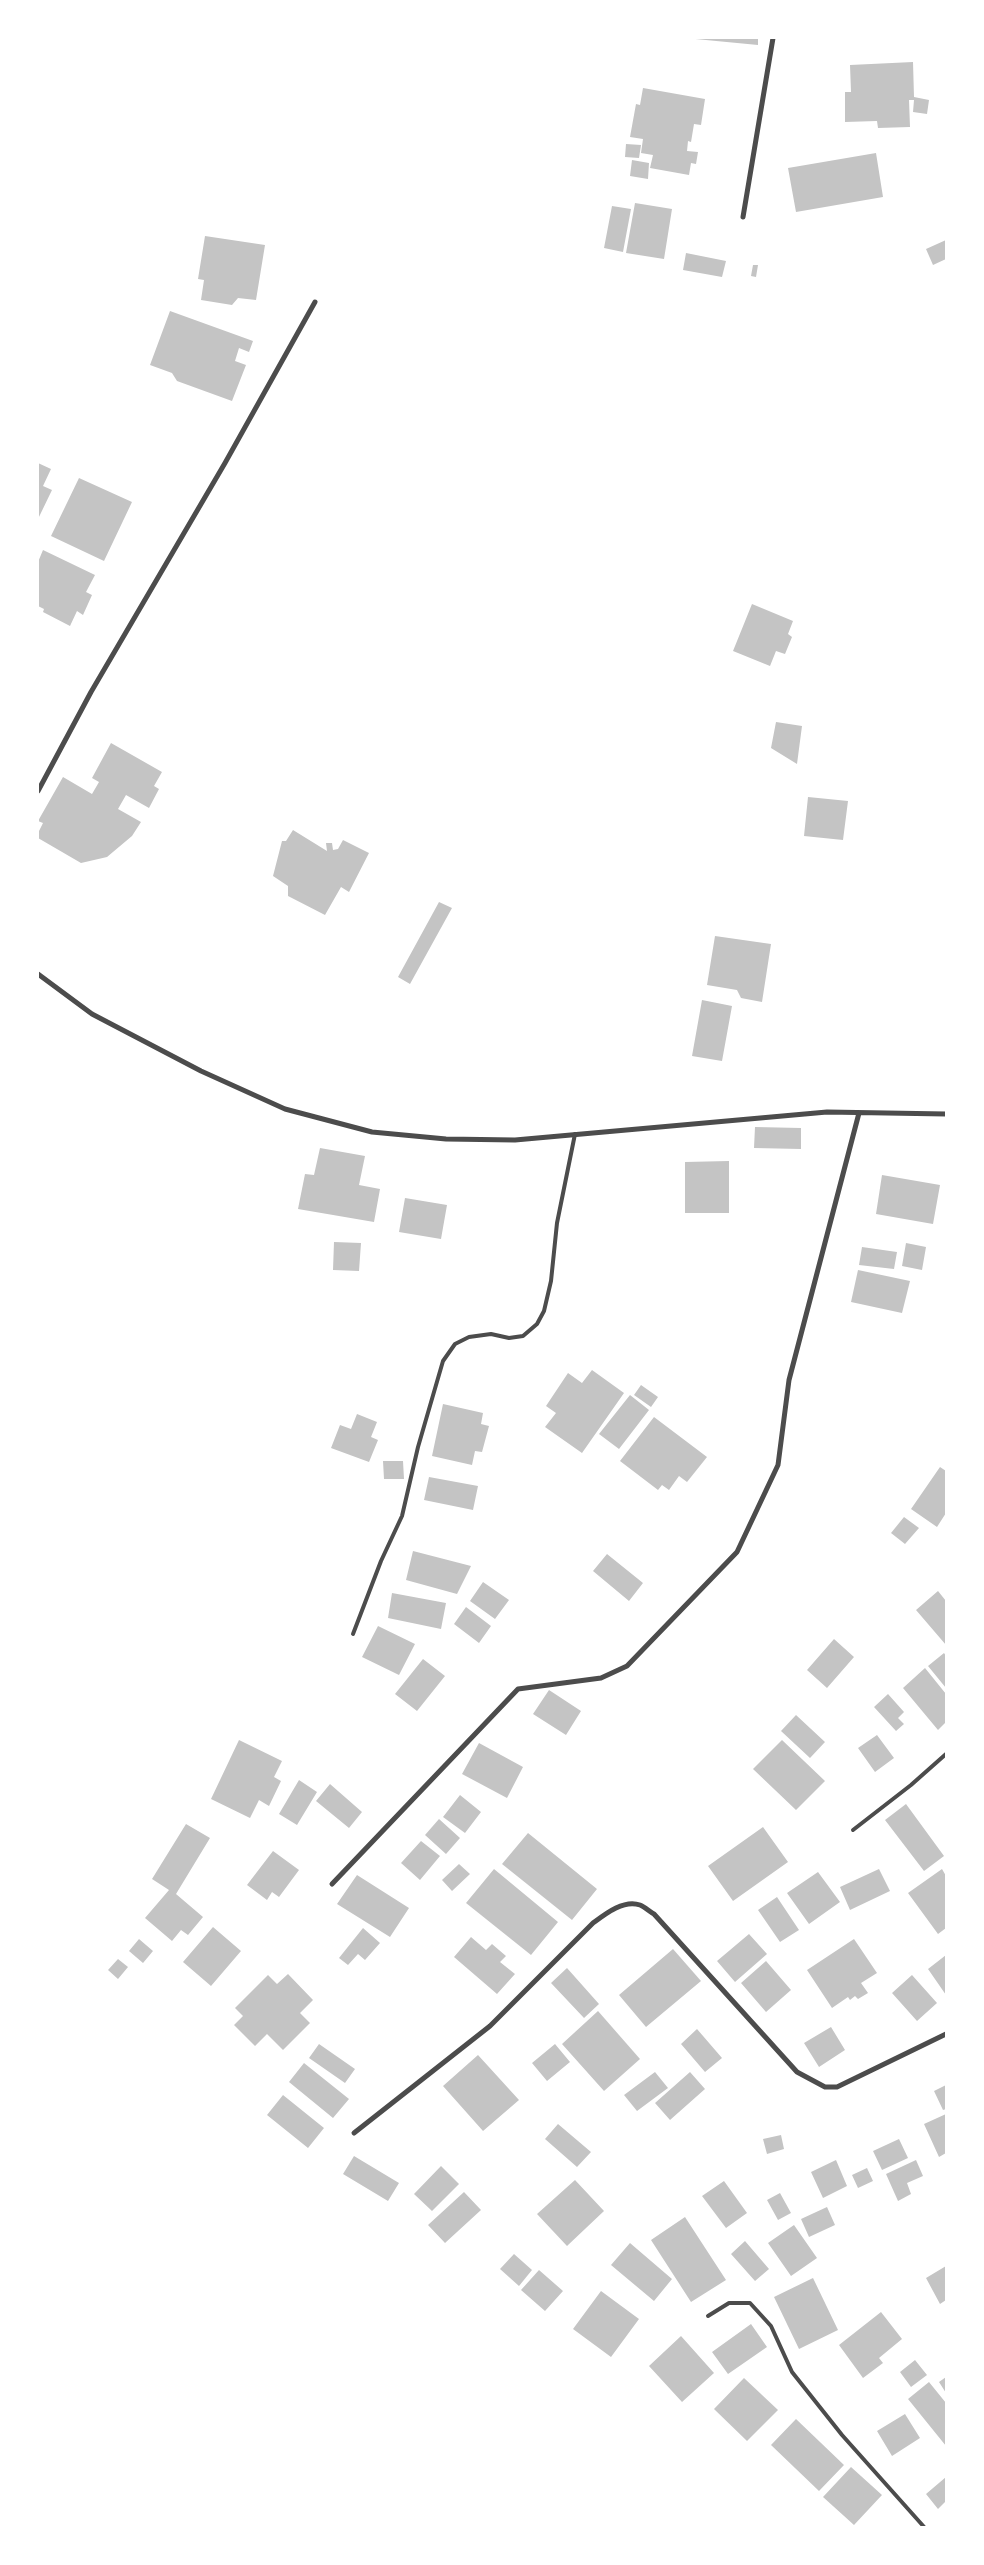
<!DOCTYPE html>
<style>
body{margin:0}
#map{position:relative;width:984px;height:2565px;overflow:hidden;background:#fff;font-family:"Source Sans 3",sans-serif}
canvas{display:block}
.frame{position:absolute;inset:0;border:39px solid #fff;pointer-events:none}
</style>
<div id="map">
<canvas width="984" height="2565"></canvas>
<div class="frame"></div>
</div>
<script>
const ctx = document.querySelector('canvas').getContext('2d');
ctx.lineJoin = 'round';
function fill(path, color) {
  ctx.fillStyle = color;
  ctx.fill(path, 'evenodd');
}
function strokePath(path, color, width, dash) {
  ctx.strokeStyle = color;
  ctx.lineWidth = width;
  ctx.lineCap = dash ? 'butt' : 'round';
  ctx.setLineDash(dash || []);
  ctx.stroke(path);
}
fill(new Path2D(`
 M685,38H758V45Z
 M913,62L914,97L929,100L927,114L913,112L914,100H909L910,127L878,128L877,121L845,122V92H851L850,65Z
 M643,88L705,99L701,125L694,124L691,142L688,141L687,151L698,152L696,164L691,163L689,175L650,168L653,155L641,153L643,139L630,137L636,104L640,105Z
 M626,144L641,145L639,158L625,157Z
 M876,153L883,197L796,212L788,168Z
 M632,160L649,163L648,179L630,176Z
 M635,203L672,209L664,259L626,253Z
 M612,206L631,209L623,252L604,248Z
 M205,236L265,245L256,300L238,298L232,305L201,300L204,280L198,279Z
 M946,240V259L933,265L926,249Z
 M686,253L726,261L722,277L683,270Z
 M753,265H758L756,277L751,276Z
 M170,311L253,341L249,352L239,348L235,361L246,365L232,401L177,381L172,373L150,365Z
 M38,463L51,469L43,486L52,490L38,519Z
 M79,478L132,502L104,561L51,536Z
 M43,550L95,575L86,592L92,595L83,615L77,611L70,626L43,612L44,609L38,606V562Z
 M752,604L793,621L788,634L792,637L785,654L776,651L770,666L733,651Z
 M776,722L802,726L797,764L771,748Z
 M111,743L162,772L154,786L159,789L149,808L126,795L118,809L141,822L132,836L107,857L81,863L38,838V833L43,823L38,821L63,777L92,794L99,782L92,778Z
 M808,797L848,801L843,840L804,836Z
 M293,830L327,851L326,843H332L333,850L338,849L343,840L369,853L349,892L341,887L325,915L288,896V886L273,876L282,841H286Z
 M439,902L452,908L410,984L398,977Z
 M715,936L771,944L762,1002L741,998L737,990L707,985Z
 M702,1000L732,1006L722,1061L692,1056Z
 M755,1127L801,1128V1149L754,1148Z
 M320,1148L365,1156L359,1185L380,1189L374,1222L298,1209L305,1174L314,1175Z
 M729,1161V1213H685V1162Z
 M882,1175L940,1185L933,1224L876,1214Z
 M405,1198L447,1205L441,1239L399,1232Z
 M334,1242L361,1243L359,1271L333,1270Z
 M906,1243L926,1247L922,1270L902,1266Z
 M862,1247L897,1252L894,1269L859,1265Z
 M858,1270L910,1281L902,1313L851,1302Z
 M592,1370L624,1393L582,1453L545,1427L556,1413L546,1406L568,1373L582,1383Z
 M641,1385L658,1397L651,1407L634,1395Z
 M630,1395L649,1410L619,1449L599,1434Z
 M443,1404L483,1413L481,1424L489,1426L482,1452L475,1451L472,1465L432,1456Z
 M357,1414L377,1422L371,1437L378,1440L369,1462L331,1448L340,1425L351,1429Z
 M654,1417L707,1457L687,1482L679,1476L669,1490L662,1485L658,1490L620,1461Z
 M383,1461H403L404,1479H384Z
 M940,1467L946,1471V1513L937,1527L911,1509Z
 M429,1477L478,1486L473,1510L424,1500Z
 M904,1517L919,1528L905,1544L891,1533Z
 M413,1551L471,1566L457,1594L406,1580Z
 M607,1554L643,1583L629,1601L593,1571Z
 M483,1582L509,1600L495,1619L470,1601Z
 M938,1591L946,1601V1645L916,1610Z
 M392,1593L446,1603L441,1629L388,1618Z
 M466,1607L491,1626L479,1643L454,1624Z
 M378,1626L415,1644L399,1675L362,1657Z
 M834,1639L854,1657L827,1688L807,1670Z
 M944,1653L946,1656V1688L928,1666Z
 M423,1659L445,1676L417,1711L395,1694Z
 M925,1668L946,1694V1722L938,1730L903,1688Z
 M549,1690L581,1711L566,1735L533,1714Z
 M888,1694L904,1712L898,1718L904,1724L896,1731L874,1707Z
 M796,1715L825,1742L810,1758L781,1731Z
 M877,1735L894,1758L875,1772L858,1748Z
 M239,1740L282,1761L274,1777L281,1781L269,1806L259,1800L250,1818L211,1799Z
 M782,1740L825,1781L796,1810L753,1769Z
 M479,1743L523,1767L507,1798L462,1774Z
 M299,1780L317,1792L297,1825L279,1814Z
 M330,1784L362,1812L349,1828L316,1801Z
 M460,1795L481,1812L465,1833L443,1817Z
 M906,1804L944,1856L924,1871L885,1820Z
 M439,1819L460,1838L446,1854L425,1835Z
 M186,1824L210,1838L176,1894L203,1917L188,1935L181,1930L172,1941L145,1918L169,1890L152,1879Z
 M763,1827L788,1862L733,1901L708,1866Z
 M528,1833L597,1889L572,1920L502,1864Z
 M421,1841L440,1856L420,1880L401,1863Z
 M273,1851L299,1870L279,1897L272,1892L267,1900L247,1885Z
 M459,1864L470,1874L452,1891L442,1880Z
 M494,1869L558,1922L531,1955L466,1903Z
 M879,1869L890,1891L850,1910L840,1887Z
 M942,1869L946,1876V1928L938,1934L908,1893Z
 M818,1872L840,1902L809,1924L787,1893Z
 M357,1875L409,1908L390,1937L337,1904Z
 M777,1897L799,1930L780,1942L758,1910Z
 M213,1927L241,1951L211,1986L183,1962Z
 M363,1928L380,1943L365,1960L358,1954L348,1965L339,1958Z
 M749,1934L767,1954L735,1982L717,1961Z
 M471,1937L486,1950L492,1944L506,1956L500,1962L515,1974L497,1994L454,1957Z
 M139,1939L153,1951L143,1963L129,1951Z
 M854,1939L877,1973L861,1983L868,1993L858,1999L855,1996L850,2000L848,1997L832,2008L807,1970Z
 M673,1949L701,1981L646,2027L619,1995Z
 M946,1955V1995L928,1969Z
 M118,1959L128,1967L118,1979L108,1970Z
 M766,1961L791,1990L766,2012L741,1983Z
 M567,1968L599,2004L584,2018L551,1983Z
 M288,1974L313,2000L300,2013L310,2023L283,2050L267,2034L255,2046L234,2025L243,2016L235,2008L268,1975L277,1984Z
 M912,1975L937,2003L917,2021L892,1993Z
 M598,2011L640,2059L604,2091L562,2044Z
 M831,2027L845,2050L819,2067L804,2043Z
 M697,2029L722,2058L705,2072L681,2044Z
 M319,2044L355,2069L345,2083L309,2058Z
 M555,2044L570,2062L547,2081L532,2063Z
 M478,2055L519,2100L483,2131L443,2086Z
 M304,2063L349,2099L333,2118L289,2082Z
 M655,2072L668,2088L637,2111L624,2095Z
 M690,2072L705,2089L670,2120L655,2103Z
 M946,2085V2109L943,2110L934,2091Z
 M283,2095L324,2128L308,2148L267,2115Z
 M946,2114V2153L939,2157L924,2124Z
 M558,2124L591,2152L577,2167L545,2139Z
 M781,2135L784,2149L767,2154L763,2139Z
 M899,2139L908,2158L882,2170L873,2151Z
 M354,2156L399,2183L388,2201L343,2174Z
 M836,2160L847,2186L823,2198L811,2172Z
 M916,2160L923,2176L907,2183L911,2194L898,2201L886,2174Z
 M441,2166L459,2184L432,2211L414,2194Z
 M867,2168L873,2181L858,2188L852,2175Z
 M575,2180L604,2211L567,2246L537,2214Z
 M724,2181L747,2213L726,2228L702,2196Z
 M464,2192L481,2210L445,2243L428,2225Z
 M780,2193L791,2213L778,2220L767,2200Z
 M827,2207L835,2225L809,2237L801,2219Z
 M685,2217L726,2280L691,2302L651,2240Z
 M794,2225L817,2258L791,2276L768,2243Z
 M745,2241L769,2269L755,2281L731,2254Z
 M630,2243L672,2279L654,2301L611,2265Z
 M514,2254L532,2270L519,2286L500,2269Z
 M946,2266V2300L940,2304L926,2278Z
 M539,2270L563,2291L545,2311L521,2290Z
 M813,2278L838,2330L799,2349L774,2297Z
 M601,2291L639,2319L611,2357L573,2329Z
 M881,2312L902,2339L879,2358L883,2363L863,2378L839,2345Z
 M751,2324L767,2347L728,2374L712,2352Z
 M681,2336L714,2373L682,2402L649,2366Z
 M915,2360L927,2375L911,2387L900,2372Z
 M946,2377V2393L939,2382Z
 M744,2378L778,2410L747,2441L714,2409Z
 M929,2382L946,2403V2446L908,2399Z
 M905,2414L920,2438L892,2456L877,2431Z
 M796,2419L844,2465L819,2491L771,2445Z
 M851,2467L882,2495L854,2525L823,2497Z
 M946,2477V2501L938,2509L926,2494Z`), '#c4c4c4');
strokePath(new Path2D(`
 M353,1634L381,1561L402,1516L418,1447L443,1361L455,1344L469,1337L491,1334L509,1338L523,1336L537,1324L544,1311L551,1281L557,1223L575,1134
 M853,1830L911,1785L946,1754
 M708,2316L729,2303H750L771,2326L792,2372L842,2435L925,2528`), '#4c4c4c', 4);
strokePath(new Path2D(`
 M743,217L773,38
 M38,791L91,692L225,463L315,302
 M38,974L92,1014L201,1071L285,1109L372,1132L446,1139L515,1140L827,1112L946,1114
 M332,1884L518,1689L601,1678L627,1666L737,1552L778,1465L789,1380L859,1113
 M354,2133L490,2026L593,1923C605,1914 624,1899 640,1905C645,1907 650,1912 654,1914L797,2072L825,2087H837L946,2034`), '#4c4c4c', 5);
</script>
